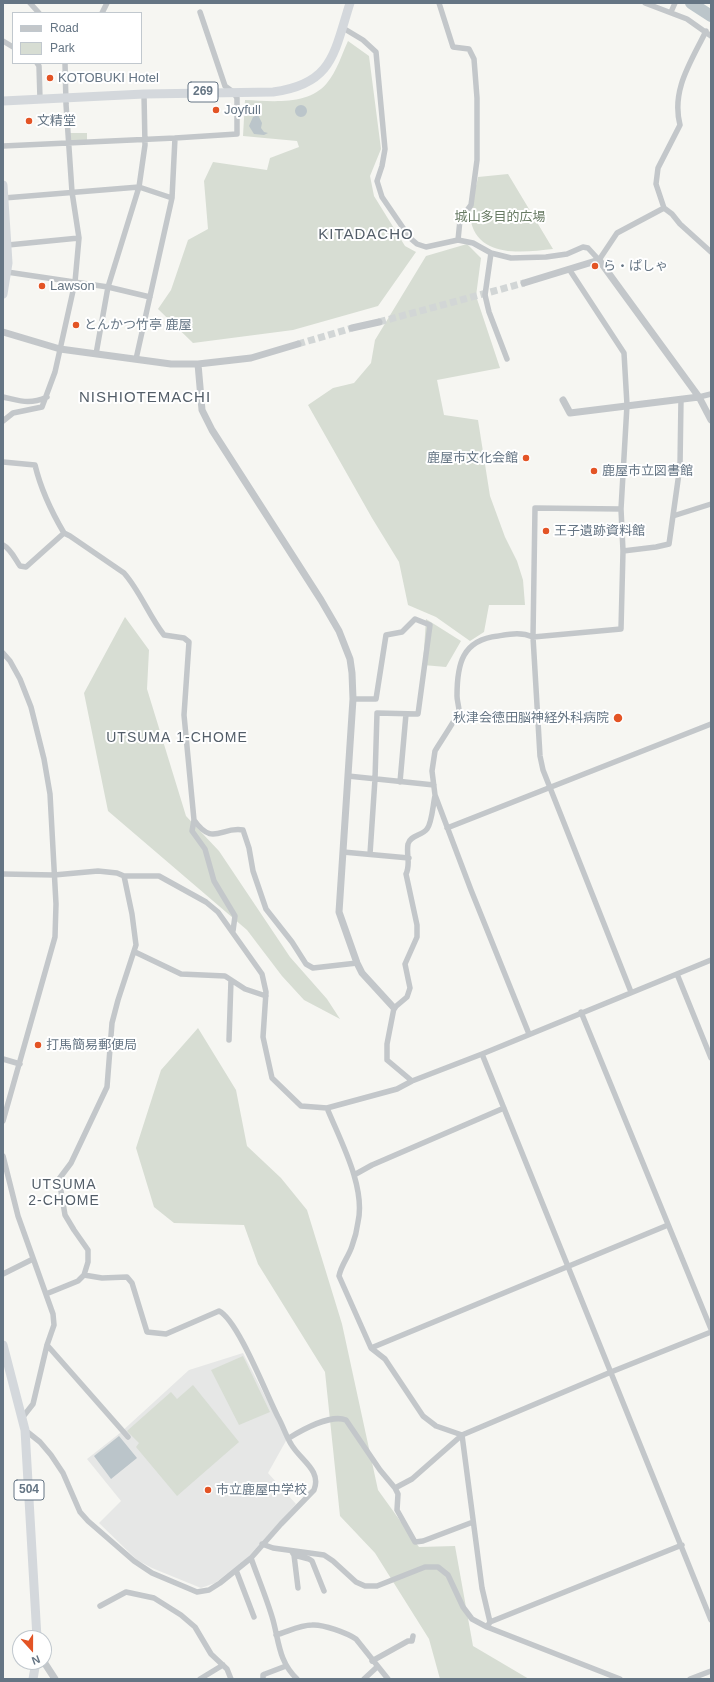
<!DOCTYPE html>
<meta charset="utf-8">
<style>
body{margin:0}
#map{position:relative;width:714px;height:1682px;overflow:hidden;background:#f6f6f2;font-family:Arial,sans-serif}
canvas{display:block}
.frame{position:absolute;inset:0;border:4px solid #657584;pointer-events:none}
.legend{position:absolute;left:12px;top:12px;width:130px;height:52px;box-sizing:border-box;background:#fff;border:1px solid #c1c8ce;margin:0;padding:5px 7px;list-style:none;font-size:12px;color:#657584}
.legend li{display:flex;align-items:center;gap:8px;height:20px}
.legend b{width:20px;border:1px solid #c1c8ce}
.north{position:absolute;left:12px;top:1630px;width:40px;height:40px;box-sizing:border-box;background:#fff;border:1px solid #c1c8ce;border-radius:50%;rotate:159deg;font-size:11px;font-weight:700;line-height:16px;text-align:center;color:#657584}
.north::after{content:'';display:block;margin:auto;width:14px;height:18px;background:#e35425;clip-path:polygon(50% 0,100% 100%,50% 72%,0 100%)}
</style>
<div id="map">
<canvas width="714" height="1682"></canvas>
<div class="frame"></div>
<ul class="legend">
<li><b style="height:5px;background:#c3c7ca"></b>Road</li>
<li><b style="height:11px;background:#d7ddd3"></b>Park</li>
</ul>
<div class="north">N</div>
</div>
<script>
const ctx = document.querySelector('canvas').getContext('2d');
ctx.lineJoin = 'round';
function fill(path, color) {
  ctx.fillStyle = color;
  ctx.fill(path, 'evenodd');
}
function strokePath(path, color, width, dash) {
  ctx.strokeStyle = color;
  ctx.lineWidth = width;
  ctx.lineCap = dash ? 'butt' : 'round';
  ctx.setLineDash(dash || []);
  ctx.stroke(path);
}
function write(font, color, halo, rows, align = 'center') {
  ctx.font = font + ' Arial,"Noto Sans JP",sans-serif';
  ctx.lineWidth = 4;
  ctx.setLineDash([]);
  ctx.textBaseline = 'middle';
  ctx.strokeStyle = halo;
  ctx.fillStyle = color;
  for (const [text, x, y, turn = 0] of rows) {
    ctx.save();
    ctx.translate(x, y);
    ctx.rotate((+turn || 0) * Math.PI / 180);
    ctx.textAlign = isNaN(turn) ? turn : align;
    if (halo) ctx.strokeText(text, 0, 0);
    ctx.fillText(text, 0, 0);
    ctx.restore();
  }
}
fill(new Path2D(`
 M243,1353L287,1439L268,1473L296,1504L248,1557L215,1583L201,1588L152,1568L137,1560L99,1523L121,1501L87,1459L120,1433L189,1370Z`), '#e6e7e6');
fill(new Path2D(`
 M348,41L369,56L381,149L370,176L374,196L405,246L416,252L378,306L293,330L193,343L158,309L171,290L188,240L208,229L204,181L213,162L267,170L270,158L299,147L297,141L243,136L245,100C271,101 308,106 327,83C337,71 342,54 348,41Z
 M70,133H87V140L71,141Z
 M508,174L553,249C525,252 480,259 471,222C467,209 476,190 478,177Z
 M467,244L481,258L476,296L500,368L437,380L444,415L478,420L490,496L505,537L517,561L523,580L525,605H489L484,632L470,641L436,617L408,605L399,562L372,518L308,405L333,388L354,383L371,363L375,340L426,256Z
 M125,617L149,650L147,689L186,816L219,851L290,957L327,999L340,1019L304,1000L282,976L247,930L108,811L84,693Z
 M426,619L461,641L446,667L423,665Z
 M198,1028L236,1090L247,1146L281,1178L307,1210L342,1324L378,1490L419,1547L455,1546L473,1646L529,1679H440L429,1639L375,1553L340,1516L325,1372L258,1264L244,1225L174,1223L154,1207L136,1148L161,1070Z
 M243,1356L270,1412L239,1425L211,1370Z
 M193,1385L239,1442L177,1496L136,1447L139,1443L127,1431L171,1392L177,1399Z`), '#d7ddd3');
fill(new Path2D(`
 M295 111a6 6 0 1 1 12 0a6 6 0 1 1-12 0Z
 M258,115L262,123L261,128L264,132L268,133L264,135L254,134L249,126L253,117Z
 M119,1436L137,1458L111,1479L94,1456Z`), '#bbc5ca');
strokePath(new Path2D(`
 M691,3L711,16`), '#bbc5ca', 12);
strokePath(new Path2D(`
 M379,322L524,283
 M298,344L352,328`), '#d2d6d6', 7, [7, 3.5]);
strokePath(new Path2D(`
 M30,3L39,13
 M439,3L453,47L469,49L474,59L477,98V160L471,205L460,220L458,240
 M645,3L687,19L711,36
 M671,12L675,3
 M102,13L107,3
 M343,28L363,40L376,52L385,149L382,166L377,181L382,197L410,238L417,244L426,247L458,240L473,243L491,253L511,258L546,257L567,254L583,247L588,248L599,260L617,233L664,208
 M706,31C691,62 671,90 680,125L658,168L656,184L664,208L672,214L680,224L711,252
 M3,41L13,47
 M37,63L39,66L40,99
 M3,146L175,138
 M4,198L139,187L172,198
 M8,245L79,238
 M491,253L485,295L489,312L507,359
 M569,269L624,353L627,405L621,509L623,551L621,629L533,637L540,756L543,770L631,992
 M7,272L108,287L150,297
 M96,354L108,287L139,187L145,145L144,94
 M136,359L172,198L175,138L237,134V98L233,92L225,86L200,12
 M3,397C21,401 29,405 47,397
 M699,397L711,394
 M3,421L13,413L42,407L55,372L75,282L79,238L72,192L66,104L65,63
 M3,462L35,465C41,490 51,511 64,533
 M673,516L711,504
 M3,545C11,549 15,559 20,566L26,567L64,533L70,536L124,573C140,591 149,616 164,635L184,638L189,642L184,715L194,820L192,831L205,849L214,881L235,916L233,931
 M623,551L656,547L669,544L680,466L681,399
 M3,653L10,661L20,679L31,707L44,759L50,794L56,904L55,937L3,1121
 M353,699H376L386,635L402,632L415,619L430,625L418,714L377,713L375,779L370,854
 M348,776L434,785
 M400,782L406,714
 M194,820C213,847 221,826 243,830L249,848L253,871L266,909L292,942L306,964L313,968L357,963
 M447,828L711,724
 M343,852L409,858
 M3,874L54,875L98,871L117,873L124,876H159L206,902L218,912L262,974L266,992L263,1037L272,1078L301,1106L327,1108L397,1089L412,1081L482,1054L711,960
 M135,952L181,974L225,976L245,989L266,996
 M677,974L711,1058
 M581,1012L711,1329
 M529,1034L471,890L435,795L432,771L435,751C439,744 458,716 459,711C459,706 457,701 457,696C457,664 462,640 498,636C511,634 521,632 533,637L535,508L621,509
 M229,1040L231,980
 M482,1054L711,1620
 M3,1059L20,1064
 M412,1081L387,1060V1044L394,1008L407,997L410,988L405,964L417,937V925L406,874C411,864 406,855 408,844C410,835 422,836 427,829C432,823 433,804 435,796
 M327,1108C340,1140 366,1187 358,1222C357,1230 355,1238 352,1246C349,1256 341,1265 339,1276L371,1348L385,1359L423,1416L436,1426L462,1435
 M3,1156L18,1216L53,1314L54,1325L47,1345L33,1404L22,1418
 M354,1175L372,1165L504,1108
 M3,1274L33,1259
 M46,1294L78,1281L84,1275L88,1262V1250L74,1230L65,1215L59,1179L71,1163L107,1087L112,1023L118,1000L136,945L132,914L124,876
 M47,1345L128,1437
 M371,1348L668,1225
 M25,1430L40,1442L51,1455L63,1473L80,1512L88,1521L134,1561L152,1573L197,1592L209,1590L220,1583L251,1558L281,1524L314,1490C322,1470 300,1460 291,1444C286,1436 283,1426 278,1417C267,1396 238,1320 219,1311L166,1334L147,1332L132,1283L127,1277L102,1278L84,1275
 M462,1435L482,1588L490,1622
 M289,1438C302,1430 331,1414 346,1420L380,1470L395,1488L398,1494L397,1510L415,1542L423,1541L473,1522
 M395,1488L412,1479L462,1435L611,1372L711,1332
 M262,1544L273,1548L324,1555L333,1561L356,1582L365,1586H377L425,1567H438L448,1575L463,1607L472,1619L487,1627L620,1679
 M292,1552L294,1555L309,1559L312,1561L324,1591
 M294,1555L298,1588
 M251,1558C258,1578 267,1599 273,1620C279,1642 279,1662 297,1679
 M236,1570L254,1617
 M100,1606L126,1592L154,1598L181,1615L195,1627L211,1654L227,1669L231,1679
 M487,1627L490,1622L682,1545
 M276,1635C287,1632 300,1625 312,1625C323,1624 347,1633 356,1639L388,1679
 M372,1661L408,1641H412L413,1636
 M200,1679L223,1665
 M263,1679V1675L265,1674L286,1666
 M364,1679L377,1667
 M690,1679L711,1671`), '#c3c7ca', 5.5);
strokePath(new Path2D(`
 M524,283L599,260L699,397L711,420
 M352,328L379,322
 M3,332L60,349L171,364H198L251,358L298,344
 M198,364L202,410L212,430L321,600L339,631L350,659L352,673L353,699L339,912L357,963L362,973L394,1008
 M563,400L570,413L699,397
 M44,1662L55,1679`), '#c3c7ca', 7);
strokePath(new Path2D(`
 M3,101L144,94L273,92C333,84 334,53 350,3
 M3,185L8,263L3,294
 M3,1345L25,1430L37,1638
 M33,1679L36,1662`), '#d4d8dc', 9);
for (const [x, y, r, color] of [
 [50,78,4,"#e35425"],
 [216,110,4,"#e35425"],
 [29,121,4,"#e35425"],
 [595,266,4,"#e35425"],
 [42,286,4,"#e35425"],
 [76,325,4,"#e35425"],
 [526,458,4,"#e35425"],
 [594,471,4,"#e35425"],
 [546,531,4,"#e35425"],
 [618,718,5,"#e35425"],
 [38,1045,4,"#e35425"],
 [208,1490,4,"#e35425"]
]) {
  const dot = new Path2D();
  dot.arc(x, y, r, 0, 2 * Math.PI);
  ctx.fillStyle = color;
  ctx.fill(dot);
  strokePath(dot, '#fff', 1.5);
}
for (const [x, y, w] of [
 [203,92,30],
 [29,1490,30]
]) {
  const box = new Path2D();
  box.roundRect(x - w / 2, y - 10, w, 20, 3);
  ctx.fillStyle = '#fff';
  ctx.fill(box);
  strokePath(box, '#657584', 1);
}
write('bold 12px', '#657584', null, [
 ["269",203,92],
 ["504",29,1490]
]);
write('13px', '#657584', '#fff', [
 ["KOTOBUKI Hotel",58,78],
 ["Joyfull",224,110],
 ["文精堂",37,121],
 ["ら・ぱしゃ",603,266],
 ["Lawson",50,286],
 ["とんかつ竹亭 鹿屋",84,325],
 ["鹿屋市文化会館",518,458,"right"],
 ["鹿屋市立図書館",602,471],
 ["王子遺跡資料館",554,531],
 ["秋津会徳田脳神経外科病院",609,718,"right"],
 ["打馬簡易郵便局",46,1045],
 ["市立鹿屋中学校",216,1490]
], 'left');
write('13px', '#687b64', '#fff', [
 ["城山多目的広場",500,217]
]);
ctx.letterSpacing = '1px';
write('14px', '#535e69', '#fff', [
 ["UTSUMA 1-CHOME",177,738],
 ["UTSUMA",64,1185],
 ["2-CHOME",64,1201]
]);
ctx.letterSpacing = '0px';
ctx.letterSpacing = '1px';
write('15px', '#535e69', '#fff', [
 ["KITADACHO",366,235],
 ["NISHIOTEMACHI",145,398]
]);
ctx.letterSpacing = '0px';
</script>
